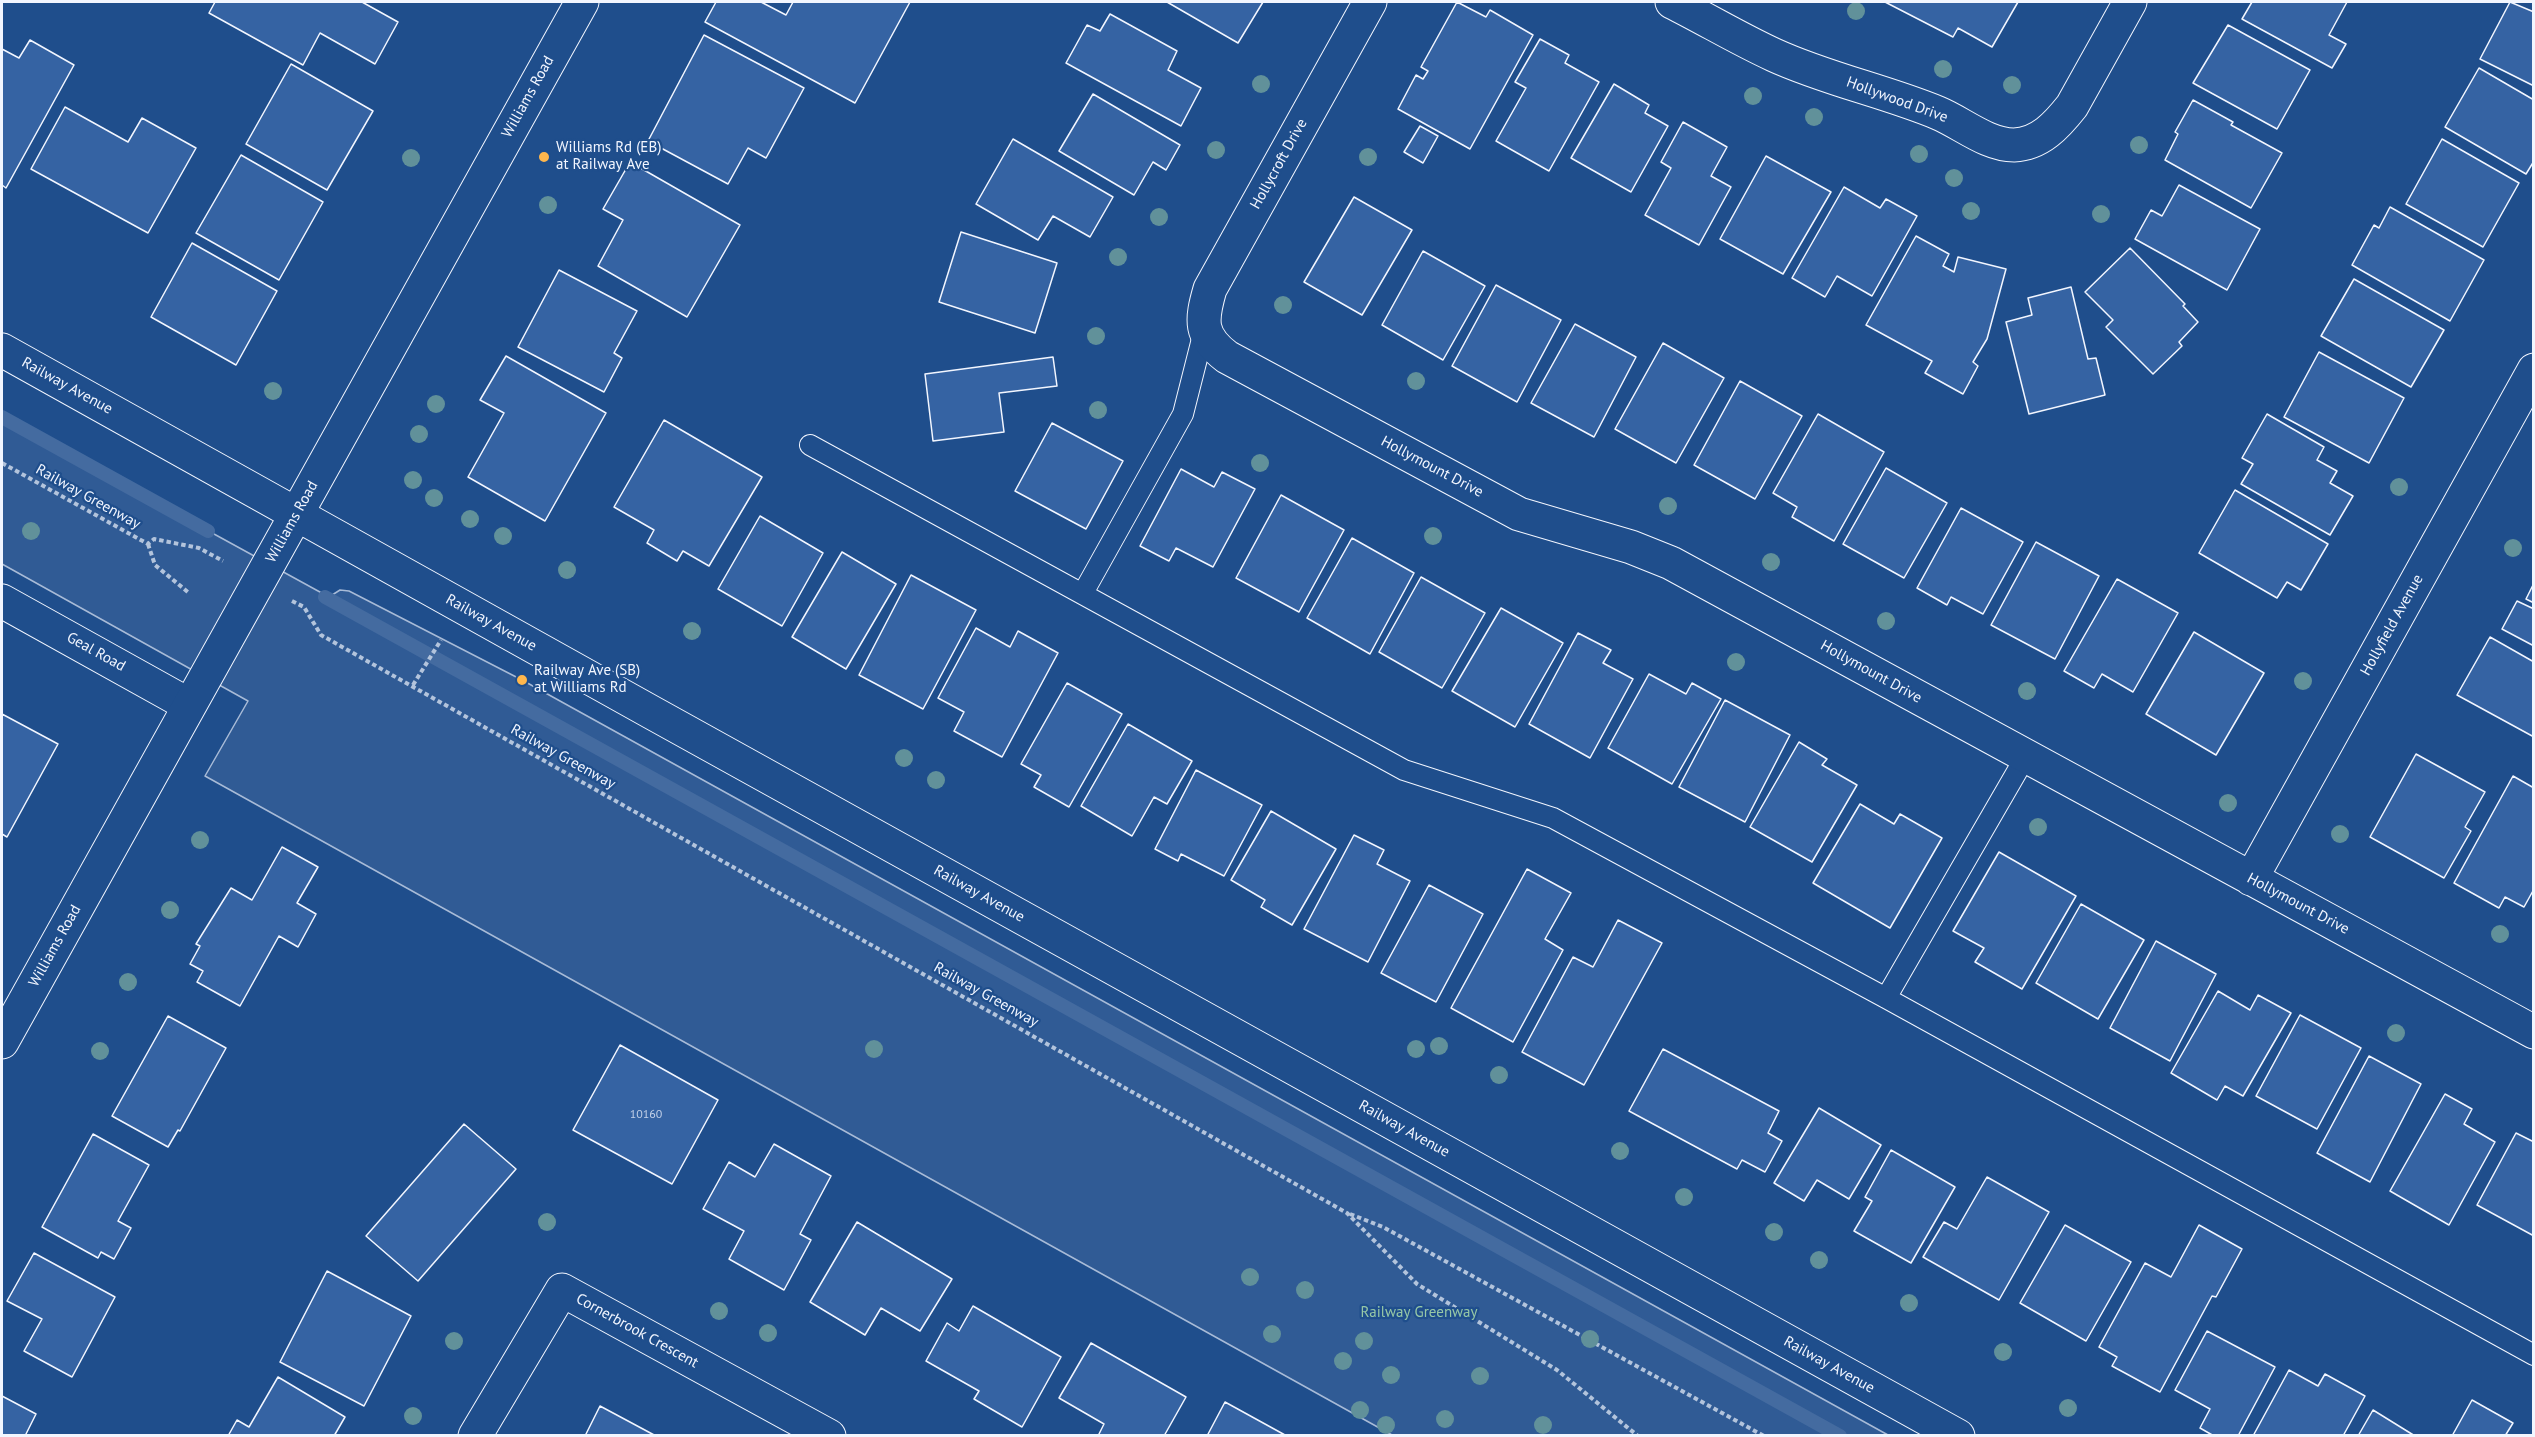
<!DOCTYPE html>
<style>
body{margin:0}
#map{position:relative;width:2535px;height:1437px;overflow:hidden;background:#1f4e8c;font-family:"PT Sans",sans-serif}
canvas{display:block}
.frame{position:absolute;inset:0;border:3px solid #f2f6ff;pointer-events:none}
</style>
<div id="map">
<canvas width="2535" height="1437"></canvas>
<div class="frame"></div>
</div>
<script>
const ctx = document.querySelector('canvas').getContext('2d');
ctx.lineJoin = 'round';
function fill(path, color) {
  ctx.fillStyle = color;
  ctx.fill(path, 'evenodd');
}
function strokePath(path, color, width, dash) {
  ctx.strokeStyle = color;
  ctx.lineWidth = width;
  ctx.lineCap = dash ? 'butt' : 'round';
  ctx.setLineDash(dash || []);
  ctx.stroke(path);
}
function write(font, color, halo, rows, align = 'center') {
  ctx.font = font + ' "PT Sans",sans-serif';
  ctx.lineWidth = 4.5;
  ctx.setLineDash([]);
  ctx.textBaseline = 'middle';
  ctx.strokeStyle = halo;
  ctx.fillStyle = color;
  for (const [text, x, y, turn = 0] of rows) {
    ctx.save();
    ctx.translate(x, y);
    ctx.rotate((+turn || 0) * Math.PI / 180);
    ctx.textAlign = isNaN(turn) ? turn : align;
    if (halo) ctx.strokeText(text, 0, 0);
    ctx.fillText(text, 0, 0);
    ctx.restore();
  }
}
const built = new Path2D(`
 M2,412L183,517L329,597L340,590L349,591L522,680L1888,1435H1392L205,776L248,701L2,564Z`);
fill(built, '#305b95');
strokePath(built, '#a8bbd7', 1.5);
strokePath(new Path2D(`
 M2,417L208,531
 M325,597L1840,1436`), '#446ba0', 14);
const building = new Path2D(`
 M215,2H362L398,22L375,64L320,33L303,65L209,13Z
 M716,2H761L786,15L793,2H910L855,103L705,22Z
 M1167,2H1263L1238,43Z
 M1457,2L1486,17L1490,10L1533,35L1470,149L1398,109L1416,75L1423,79L1428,71L1421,67Z
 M1885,2H2018L1992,47L1958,28L1953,37Z
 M2252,2H2347L2329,35L2346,44L2332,68L2242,19Z
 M2510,2L2534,12V86L2480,59Z
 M1110,14L1177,51L1168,70L1201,88L1181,126L1066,63L1087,25L1100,31Z
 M2228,25L2310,70L2277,129L2193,83Z
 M704,35L804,88L766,158L748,148L728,184L648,141Z
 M1540,39L1569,55L1565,63L1599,82L1549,171L1496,141L1526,88L1515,82Z
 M30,40L74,65L6,188L2,185V49L19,58Z
 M291,64L373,111L327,190L246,144Z
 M2479,68L2534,100V161L2526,174L2445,127Z
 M1614,84L1649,105L1645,113L1668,126L1631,192L1571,158Z
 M1093,94L1180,145L1166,170L1153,162L1134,195L1059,151Z
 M2193,100L2233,122L2231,125L2282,153L2251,208L2165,160L2178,134L2175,132Z
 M65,107L128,142L142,118L196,148L148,233L31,169Z
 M1683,122L1727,147L1711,176L1731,187L1699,245L1645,215L1671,168L1661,162Z
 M1420,126L1438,136L1423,163L1404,152Z
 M1013,139L1113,197L1090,237L1053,216L1038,240L976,204Z
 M2442,139L2519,183L2483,247L2406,204Z
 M241,155L323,202L279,280L196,233Z
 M1766,156L1831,192L1783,274L1720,239Z
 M630,162L740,225L687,317L598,266L623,220L603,209Z
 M2179,185L2260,229L2227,290L2135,239L2151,210L2162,216Z
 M1844,187L1880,208L1886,199L1917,216L1872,296L1837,276L1825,297L1792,278Z
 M1354,197L1412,230L1362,315L1304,282Z
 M2390,207L2484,260L2450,321L2352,265L2374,225L2379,228Z
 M961,232L1057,263L1035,333L939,302Z
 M1916,236L1949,254L1943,266L1954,272L1958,257L2006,269L1987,339L1973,362L1978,366L1963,394L1925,373L1932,361L1866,325Z
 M192,243L277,291L236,365L151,317Z
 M2130,248L2185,304L2183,306L2198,322L2179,342L2182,346L2153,374L2106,327L2113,320L2085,292Z
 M1423,251L1485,286L1443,360L1382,325Z
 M559,270L637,311L614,353L622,358L604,392L518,347Z
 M2354,279L2444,330L2411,387L2321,336Z
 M1496,285L1561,320L1517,402L1452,366Z
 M2071,287L2088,359L2096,358L2105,395L2029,414L2006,322L2032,315L2028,298Z
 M1575,324L1636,357L1594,437L1531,403Z
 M1663,343L1724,378L1676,463L1615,429Z
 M2319,352L2404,398L2369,463L2284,417Z
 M506,356L606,413L545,521L468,477L504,413L480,400Z
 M1053,357L1057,386L999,393L1004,432L933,441L925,374Z
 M1740,381L1802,416L1755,499L1694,465Z
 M1818,414L1884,452L1834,541L1792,517L1797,507L1773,493Z
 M2267,414L2324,447L2317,460L2337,471L2330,483L2353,496L2330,535L2241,484L2253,464L2242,458Z
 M664,420L762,477L709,566L683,551L677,561L647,543L654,530L614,507Z
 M1052,423L1123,461L1086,529L1015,491Z
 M1886,468L1947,503L1904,578L1843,544Z
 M1181,469L1214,487L1222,472L1255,489L1213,567L1176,548L1169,561L1140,546Z
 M2235,490L2328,544L2301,590L2287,582L2277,598L2199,553Z
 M1281,495L1344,530L1299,612L1236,578Z
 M1961,508L2023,542L1983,614L1951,597L1947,605L1917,588Z
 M760,516L823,553L782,626L718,589Z
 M1352,538L1414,573L1370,654L1307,618Z
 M2036,542L2099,576L2055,659L1991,625Z
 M842,552L896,584L846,669L792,637Z
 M911,575L976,610L923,709L859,675Z
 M1421,577L1485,613L1442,688L1379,652Z
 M2117,579L2178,613L2133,692L2102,674L2094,688L2064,671Z
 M2534,583V603L2526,599Z
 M2517,601L2534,609V646L2502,629Z
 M1501,608L1563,643L1515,727L1452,691Z
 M976,628L1010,647L1018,631L1058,653L1002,757L954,731L964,712L938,698Z
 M2194,632L2264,673L2216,755L2146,714Z
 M1578,633L1611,650L1603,663L1633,679L1590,758L1529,724Z
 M2490,637L2534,662V737L2457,695Z
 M1649,674L1686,694L1692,683L1721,699L1672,784L1608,748Z
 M1067,683L1122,714L1069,807L1034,787L1041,775L1021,764Z
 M1725,700L1790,735L1745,822L1679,787Z
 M2,714L58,744L7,837L2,834Z
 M1128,724L1192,761L1167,804L1154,797L1132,836L1081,806Z
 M1799,742L1827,759L1822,765L1857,785L1812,862L1750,827Z
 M2416,754L2485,792L2465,827L2471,831L2444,878L2370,837Z
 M1196,770L1262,805L1224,876L1181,854L1178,861L1155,849Z
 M2513,776L2534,788V889L2524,907L2505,897L2499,908L2454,883Z
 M1860,804L1894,824L1900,814L1942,838L1890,928L1813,883Z
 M1271,811L1336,849L1292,925L1261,907L1265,900L1231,880Z
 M1354,835L1384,850L1377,864L1410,881L1368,962L1304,929Z
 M282,847L318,867L297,903L316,914L298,947L279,936L240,1006L197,982L203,971L190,964L200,946L196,944L231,888L252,900Z
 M1999,852L2076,896L2022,989L1975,962L1984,948L1953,931Z
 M1527,869L1571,893L1545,939L1563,950L1513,1042L1451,1008Z
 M1429,885L1483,914L1436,1002L1381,973Z
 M2081,904L2144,940L2098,1019L2036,983Z
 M1618,920L1662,943L1584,1085L1522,1052L1573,957L1593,967Z
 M2156,941L2216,974L2170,1061L2110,1028Z
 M2218,991L2250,1010L2258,995L2291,1013L2243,1096L2225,1086L2217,1100L2171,1073Z
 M2300,1015L2361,1048L2317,1129L2256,1096Z
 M168,1016L226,1048L180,1131L178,1130L168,1147L112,1116Z
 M620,1045L718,1100L672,1184L573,1130Z
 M1663,1049L1779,1111L1768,1133L1782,1141L1765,1172L1742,1160L1737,1169L1629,1111Z
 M2369,1056L2421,1084L2370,1182L2317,1153Z
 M2445,1094L2472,1109L2464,1124L2495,1142L2449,1225L2390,1191Z
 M1819,1108L1881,1145L1849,1199L1817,1180L1804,1201L1774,1183Z
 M464,1124L516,1169L418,1281L366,1236Z
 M2516,1133L2534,1142V1236L2477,1205Z
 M93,1134L149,1165L118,1221L131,1228L114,1259L101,1252L98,1258L42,1227Z
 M774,1144L831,1176L800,1234L811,1240L784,1290L729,1259L744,1231L703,1209L729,1162L755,1177Z
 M1891,1150L1955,1187L1911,1263L1854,1231L1872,1201L1865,1197Z
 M1987,1177L2049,1212L1999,1300L1923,1257L1944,1222L1957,1229Z
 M857,1222L952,1279L920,1331L881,1308L865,1335L810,1302Z
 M2065,1225L2131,1262L2086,1341L2020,1303Z
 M2199,1225L2242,1249L2216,1297L2212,1296L2160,1392L2112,1366L2117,1357L2099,1347L2145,1263L2171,1277Z
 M34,1253L115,1297L72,1377L24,1351L42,1319L7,1301Z
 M327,1271L411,1316L364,1406L280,1362Z
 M973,1306L1061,1357L1022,1427L974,1399L979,1391L926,1361L947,1323L959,1331Z
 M2207,1331L2275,1367L2238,1436H2214L2200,1428L2210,1409L2175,1390Z
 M1091,1343L1186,1397L1164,1436H1098L1104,1424L1059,1398Z
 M2289,1370L2318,1386L2325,1374L2365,1396L2343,1436H2253Z
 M278,1377L345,1417L334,1436H228L237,1420L249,1427Z
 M2,1396L36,1414L25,1436H2Z
 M2472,1400L2513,1423L2505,1436H2452Z
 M1225,1402L1285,1435L1207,1436Z
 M600,1406L656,1436H585Z
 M2373,1410L2415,1436H2358Z`);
fill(building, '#3563a3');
strokePath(building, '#f2f6ff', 1.5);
const lane = new Path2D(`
 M810,445L1404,770L1553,818L1886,998L2534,1355
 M1083,593L1183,414L1204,331
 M1886,998L2026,756`);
const street = new Path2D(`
 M1370,2L1210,289C1201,320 1199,336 1227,357L1519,514L1631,547L1671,563L2534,1032
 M1672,2C1706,19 1739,39 1774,55C1826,79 1885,91 1938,113C1962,123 1987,145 2014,145C2040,144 2057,125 2072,106L2130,2
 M2,601L189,705
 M2251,879L2534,370
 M475,1436L562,1290L829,1436`);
const secondary = new Path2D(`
 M2,350L651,712L1958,1436
 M2,1042L582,2`);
strokePath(lane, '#f2f6ff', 22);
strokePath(street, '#f2f6ff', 35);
strokePath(secondary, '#f2f6ff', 35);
strokePath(new Path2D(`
 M2,463L148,544L154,539L199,548L223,561
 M148,544L155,565L189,593
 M292,601L304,607L321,635L1347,1213L1417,1284L1557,1370L1638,1436
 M413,685L441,640
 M1350,1214L1383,1227L1764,1436`), '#b3c4dc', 4, [4.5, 3]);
strokePath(lane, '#1f4e8c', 20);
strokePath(street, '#1f4e8c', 33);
strokePath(secondary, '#1f4e8c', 33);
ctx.fillStyle = '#61919a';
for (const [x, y] of [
 [1856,11],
 [1943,69],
 [1261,84],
 [2012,85],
 [1753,96],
 [1814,117],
 [2139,145],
 [1216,150],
 [1919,154],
 [1368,157],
 [411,158],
 [1954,178],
 [548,205],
 [1971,211],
 [2101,214],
 [1159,217],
 [1118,257],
 [1283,305],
 [1096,336],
 [1416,381],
 [273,391],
 [436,404],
 [1098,410],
 [419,434],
 [1260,463],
 [413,480],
 [2399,487],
 [434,498],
 [1668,506],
 [470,519],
 [31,531],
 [503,536],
 [1433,536],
 [2513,548],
 [1771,562],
 [567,570],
 [1886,621],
 [692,631],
 [1736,662],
 [2303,681],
 [2027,691],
 [904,758],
 [936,780],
 [2228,803],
 [2038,827],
 [2340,834],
 [200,840],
 [170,910],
 [2500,934],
 [128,982],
 [2396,1033],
 [1439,1046],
 [874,1049],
 [1416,1049],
 [100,1051],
 [1499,1075],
 [1620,1151],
 [1684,1197],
 [547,1222],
 [1774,1232],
 [1819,1260],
 [1250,1277],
 [1305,1290],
 [1909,1303],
 [719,1311],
 [768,1333],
 [1272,1334],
 [1590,1339],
 [454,1341],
 [1364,1341],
 [2003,1352],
 [1343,1361],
 [1391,1375],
 [1480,1376],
 [2068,1408],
 [1360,1410],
 [413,1416],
 [1445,1419],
 [1386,1425],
 [1543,1425]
]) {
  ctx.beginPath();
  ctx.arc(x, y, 9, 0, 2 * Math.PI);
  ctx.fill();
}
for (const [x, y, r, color] of [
 [544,157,6,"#ffb74d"],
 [522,680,6,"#ffb74d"]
]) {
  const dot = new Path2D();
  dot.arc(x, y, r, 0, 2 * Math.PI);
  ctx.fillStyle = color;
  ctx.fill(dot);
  strokePath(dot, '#1f4e8c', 2);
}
write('12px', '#c3d1e8', null, [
 ["10160",646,1115]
]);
write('15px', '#f2f6ff', '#1f4e8c', [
 ["Williams Road",528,97,-61],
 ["Hollywood Drive",1897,100,20],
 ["Hollycroft Drive",1279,164,-61],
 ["Railway Avenue",67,386,29],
 ["Hollymount Drive",1432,467,28],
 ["Railway Greenway",88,497,29],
 ["Williams Road",292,522,-61],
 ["Railway Avenue",491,623,29],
 ["Hollyfield Avenue",2392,625,-61],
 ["Geal Road",96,652,29],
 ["Hollymount Drive",1871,672,29],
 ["Railway Greenway",563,757,29],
 ["Railway Avenue",979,894,29],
 ["Hollymount Drive",2298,904,28],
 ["Williams Road",55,946,-61],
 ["Railway Greenway",986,995,29],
 ["Railway Avenue",1404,1129,29],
 ["Cornerbrook Crescent",637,1331,29],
 ["Railway Avenue",1829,1365,29]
]);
write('15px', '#f2f6ff', '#1f4e8c', [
 ["Williams Rd (EB)",556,148],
 ["at Railway Ave",556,165],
 ["Railway Ave (SB)",534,671],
 ["at Williams Rd",534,688]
], 'left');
write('15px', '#97c8a6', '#1f4e8c', [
 ["Railway Greenway",1419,1313]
]);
</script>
